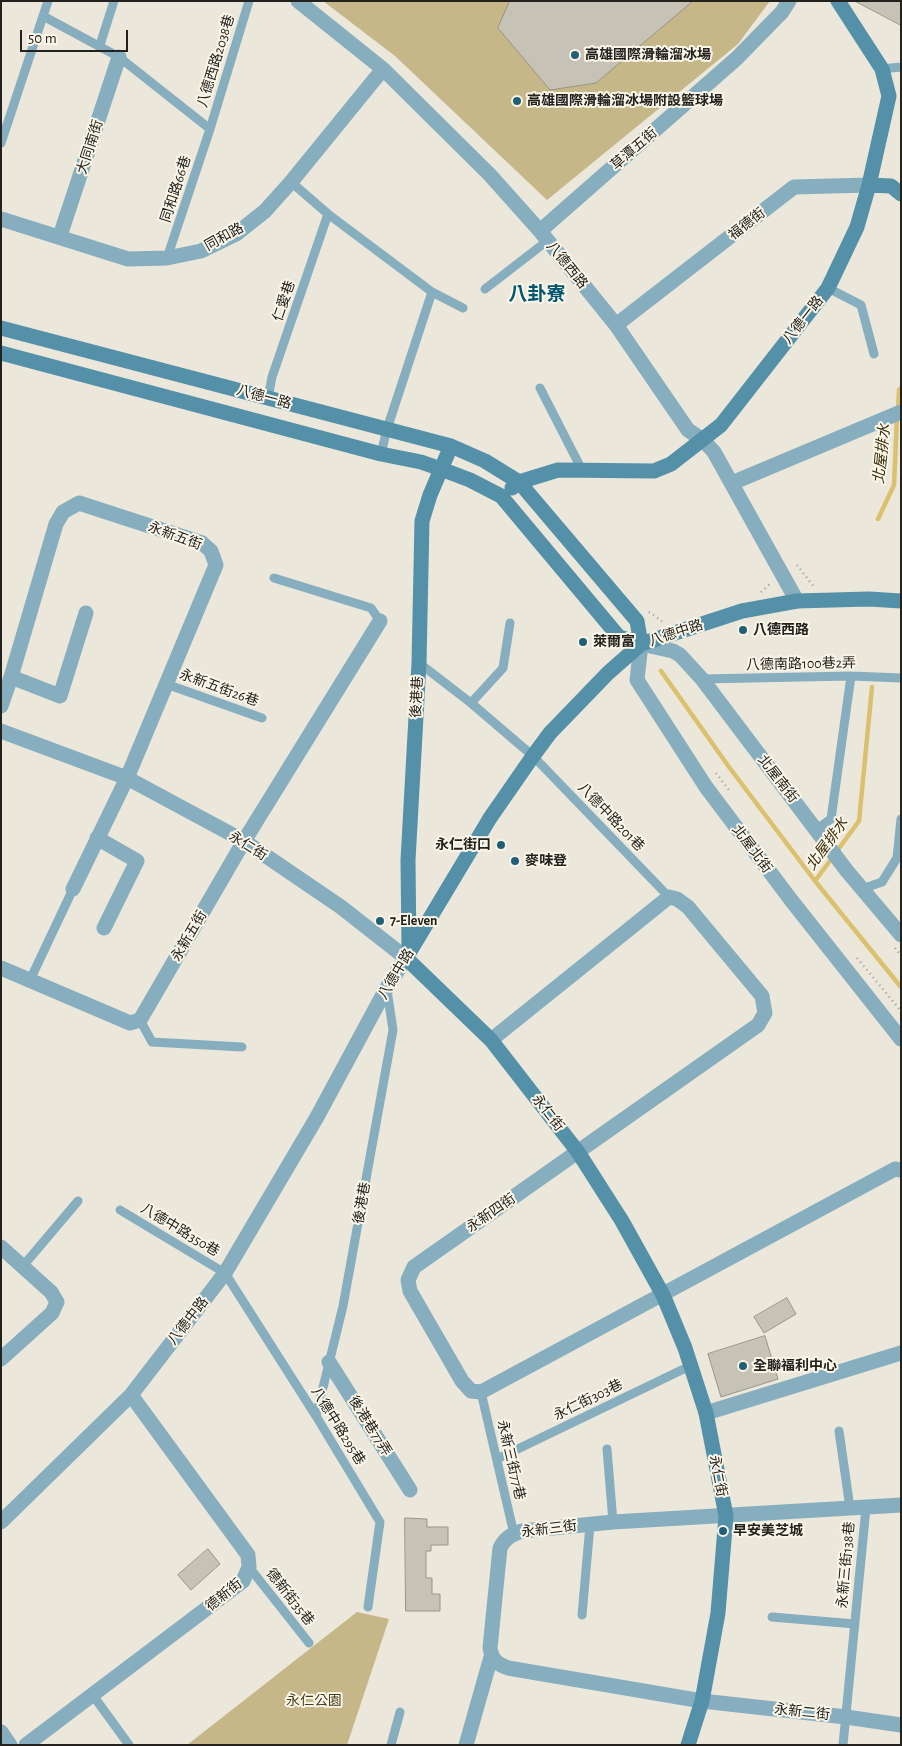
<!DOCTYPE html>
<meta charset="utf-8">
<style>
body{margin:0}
#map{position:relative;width:902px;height:1746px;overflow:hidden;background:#ebe7db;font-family:"Alegreya Sans",sans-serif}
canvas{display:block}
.frame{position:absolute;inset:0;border:2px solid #24221e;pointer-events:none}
.scale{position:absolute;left:20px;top:30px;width:108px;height:22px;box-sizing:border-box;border:2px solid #24221e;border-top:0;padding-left:6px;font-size:15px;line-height:18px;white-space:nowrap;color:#24221e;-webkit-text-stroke:4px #f9f5e8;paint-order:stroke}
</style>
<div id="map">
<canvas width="902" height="1746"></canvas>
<div class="frame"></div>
<div class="scale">50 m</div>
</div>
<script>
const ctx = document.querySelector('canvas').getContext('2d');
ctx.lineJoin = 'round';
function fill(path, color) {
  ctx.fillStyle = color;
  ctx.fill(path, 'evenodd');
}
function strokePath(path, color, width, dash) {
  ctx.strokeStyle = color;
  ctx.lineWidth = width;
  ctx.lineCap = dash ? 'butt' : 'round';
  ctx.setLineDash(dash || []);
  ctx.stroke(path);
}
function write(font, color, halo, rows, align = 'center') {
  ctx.font = font + ' "Alegreya Sans","Noto Sans TC",sans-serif';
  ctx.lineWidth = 4;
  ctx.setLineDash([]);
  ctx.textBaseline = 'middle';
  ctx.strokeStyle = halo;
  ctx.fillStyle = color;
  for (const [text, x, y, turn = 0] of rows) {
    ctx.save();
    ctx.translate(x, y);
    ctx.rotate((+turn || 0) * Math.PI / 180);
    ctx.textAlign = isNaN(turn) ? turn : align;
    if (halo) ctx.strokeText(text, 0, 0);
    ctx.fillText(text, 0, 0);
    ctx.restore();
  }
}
fill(new Path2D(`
 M323,1H770L738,44L547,200L395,56Z
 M357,1612L389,1619L347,1745H187Z`), '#c6b788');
strokePath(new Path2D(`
 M898,409L899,390L901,388
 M878,519L894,485L897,417
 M661,671L729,767L815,881L901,987
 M837,851L859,821L872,687
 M815,881L832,858`), '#dbc06d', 4.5);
const building = new Path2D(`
 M510,1H693L596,83L550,90L498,28Z
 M855,1H901V25Z
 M787,1298L796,1314L764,1333L754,1317Z
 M765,1336L778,1379L721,1397L708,1354Z
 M405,1518L427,1519V1527H448V1545H431V1551H426V1578H432V1594H440V1611H406Z
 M208,1549L220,1564L191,1590L178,1575Z`);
fill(building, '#c6c2b6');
strokePath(building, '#989589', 1);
strokePath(new Path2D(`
 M797,565L814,587
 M761,592L770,584
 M649,612L663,622
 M716,773L731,793
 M895,948L901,955
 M857,958L901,1011`), '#9d9a91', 2.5, [1, 4]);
strokePath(new Path2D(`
 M43,16L119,57L210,129
 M100,45L114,1
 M882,69L901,67
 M1,143L48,1
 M291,182L328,214L432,292L463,308
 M167,258L210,129L249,1
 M828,288L861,305L874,354
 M485,289L547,241
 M540,388L582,470
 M268,398L272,377L328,214
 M381,454L387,429L432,292
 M274,578L371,608L380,621
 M419,663L471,703L533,756L669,897
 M702,679L851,676L901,678
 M166,684L262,718
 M471,703L503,668L510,623
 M817,829L831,819L851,676
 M862,889L882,882L897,858L901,819
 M30,980L73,889
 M140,1020L152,1042L242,1047
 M120,1210L225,1273L316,1416L380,1522L368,1607
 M23,1266L78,1201
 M481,1392L514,1534
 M316,1416L343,1306L393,1030L387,990
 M839,1431L850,1508
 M607,1449L613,1522
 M497,1459L690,1366
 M249,1567L309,1643
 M582,1615L590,1525
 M772,1617L855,1624
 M92,1694L129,1745
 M391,1745L400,1712
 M843,1745L866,1508`), '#87aebe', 9);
strokePath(new Path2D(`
 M298,1L383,69L490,175L540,231L616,325L688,430L703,440L714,452L797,601
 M1,219L128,259L167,258L201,251L236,234L265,211L291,182L383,69
 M540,231L737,58L782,12L789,1
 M60,236L119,57
 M616,325L794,187L869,185
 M732,483L901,412
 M11,677L60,696L86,613
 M1,706L11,677L56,524L63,512L79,503L202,543L211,551L216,565L127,778L73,889
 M1,731L127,778L244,841L341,907L406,958L386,989L317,1117L225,1273L131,1395L1,1522
 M97,838L137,861L104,928
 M901,935L847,871L702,679L680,655L673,651L641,644L637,680L706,787L791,900L901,1039
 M1,968L130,1023L140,1020L244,841L380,621
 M491,1040L669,897L677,899L688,907L762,996L765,1013L758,1025L414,1267L408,1280L410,1291L462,1381L471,1391L481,1392L895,1169L901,1170
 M1,1247L51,1292L57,1302L52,1313L1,1359
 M329,1362L410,1490
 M706,1413L901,1353
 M901,1505L613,1522L522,1531C512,1534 505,1538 500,1548L490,1648C492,1660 497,1664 508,1668L702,1701L846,1717L901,1725
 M1,1732L10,1745
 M26,1745L243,1581L249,1567L248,1555L131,1395
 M466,1745L491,1657`), '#87aebe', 15);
strokePath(new Path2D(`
 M869,185L891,186L901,194
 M1,328L451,446L485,461L519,482L637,621L641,644
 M1,353L381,454L421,462L441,469L470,480L501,496L619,637L641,644
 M512,488L519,482L558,470L654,471L671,464L721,425L828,288L857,227L869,185L889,96L882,69L838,1
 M409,951L408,860L419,663L422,521L430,495L451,446
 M688,1745L702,1701L718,1613L726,1516L706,1413L685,1348L663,1295L622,1221L578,1152L491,1040L406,958L490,818L533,756L550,733L608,673L641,644L742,611L797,601L869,599L901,601`), '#5491a9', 15);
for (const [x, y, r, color] of [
 [575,55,5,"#215f76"],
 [517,101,5,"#215f76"],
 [743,630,5,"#215f76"],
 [583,642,5,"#215f76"],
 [501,845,5,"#215f76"],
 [515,861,5,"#215f76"],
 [380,921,5,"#215f76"],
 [743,1366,5,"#215f76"],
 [723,1531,5,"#215f76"]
]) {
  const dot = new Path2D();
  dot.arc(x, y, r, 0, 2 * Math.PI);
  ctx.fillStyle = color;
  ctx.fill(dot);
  strokePath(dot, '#f9f5e8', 2);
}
write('bold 14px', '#24221e', '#f9f5e8', [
 ["高雄國際滑輪溜冰場",585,55],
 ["高雄國際滑輪溜冰場附設籃球場",527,101],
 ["八德西路",753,630],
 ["萊爾富",593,642],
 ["永仁街口",491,845,"right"],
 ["麥味登",525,861],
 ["7-Eleven",390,921],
 ["全聯福利中心",753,1366],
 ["早安美芝城",733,1531]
], 'left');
write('14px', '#24221e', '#f9f5e8', [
 ["八德西路2038巷",216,61,-73],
 ["大同南街",90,147,-72],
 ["草潭五街",634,149,-41],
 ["同和路66巷",176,189,-72],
 ["福德街",747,224,-38],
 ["同和路",224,237,-29],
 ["八德西路",567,265,51],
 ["仁愛巷",284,301,-71],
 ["八德一路",803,320,-52],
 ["八德一路",264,397,15],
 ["永新五街",175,536,20],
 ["八德中路",676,633,-18],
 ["八德南路100巷2弄",801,664,-1],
 ["永新五街26巷",219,688,20],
 ["後港巷",417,697,-87],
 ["北屋南街",778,779,52],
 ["八德中路201巷",611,817,46],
 ["永仁街",248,846,32],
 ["北屋北街",752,849,53],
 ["永新五街",189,936,-60],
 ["八德中路",396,974,-59],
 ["永仁街",548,1113,52],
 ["後港巷",362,1203,-80],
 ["永新四街",491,1213,-35],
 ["八德中路350巷",180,1230,31],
 ["八德中路",188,1321,-52],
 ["永仁街303巷",588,1400,-26],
 ["八德中路295巷",338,1426,58],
 ["後港巷77弄",370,1426,58],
 ["永新三街77巷",511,1460,77],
 ["永仁街",718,1476,79],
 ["永新三街",549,1529,-7],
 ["永新三街138巷",846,1565,-85],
 ["德新街",224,1595,-39],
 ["德新街35巷",290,1597,52],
 ["永新二街",802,1712,6]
]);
write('14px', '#483d19', '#f9f5e8', [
 ["永仁公園",314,1701]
]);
write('italic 15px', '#3c310c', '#f9f5e8', [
 ["北屋排水",882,454,-84],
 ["北屋排水",827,844,-54]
]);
write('bold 19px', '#01556e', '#f9f5e8', [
 ["八卦寮",537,294]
]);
</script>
